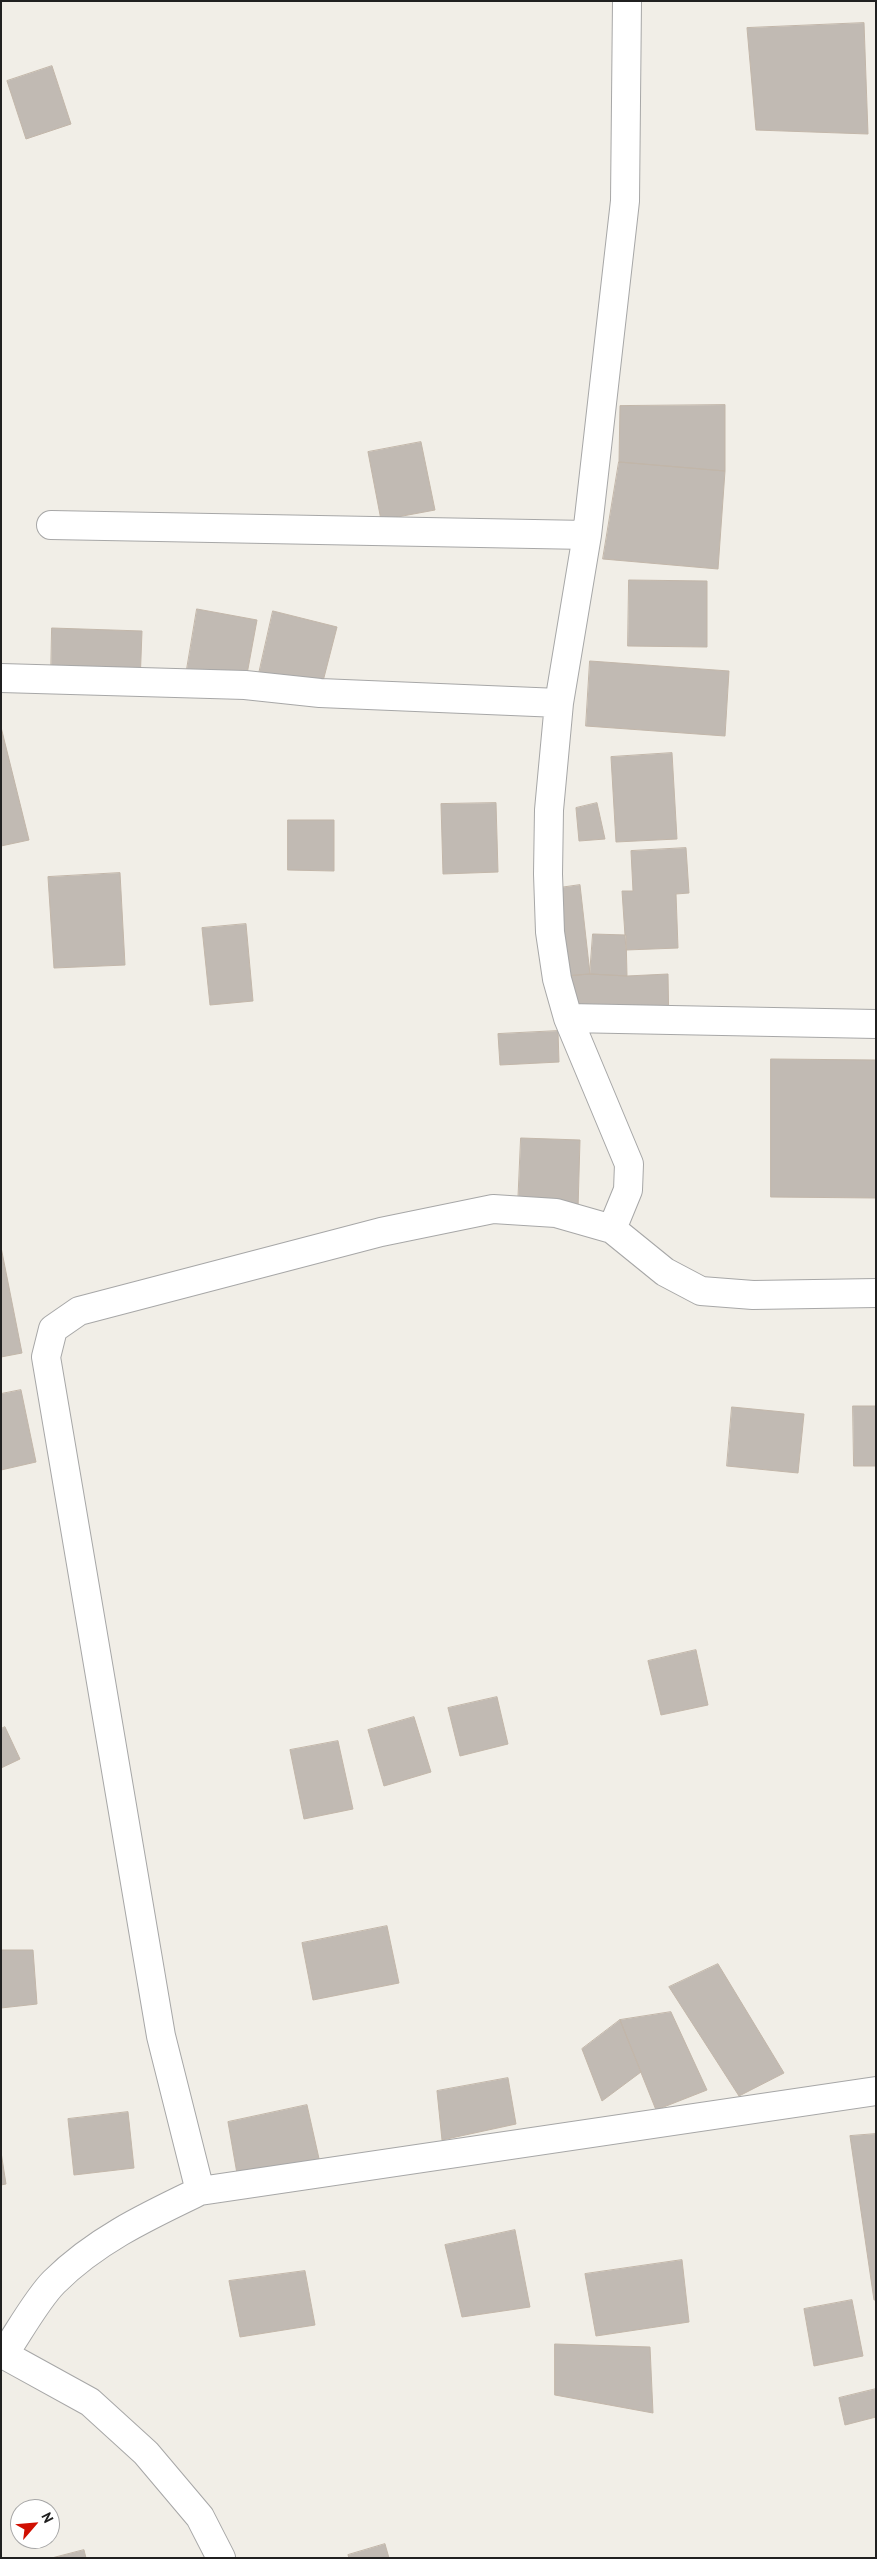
<!DOCTYPE html>
<style>
body{margin:0}
#map{position:relative;width:877px;height:2559px;overflow:hidden;background:#f1eee7;font-family:"PT Sans",sans-serif}
canvas{display:block}
.frame{position:absolute;inset:0;border:2px solid #202020;pointer-events:none}
.north{position:absolute;left:10px;top:2499px;width:50px;height:50px;box-sizing:border-box;background:#fff;border:1px solid #a6a6a6;border-radius:50%;rotate:63deg;font-size:14px;font-weight:700;line-height:20px;text-align:center;color:#202020}
.north::after{content:'';display:block;margin:auto;width:18px;height:22px;background:#d00f01;clip-path:polygon(50% 0,100% 100%,50% 72%,0 100%)}
</style>
<div id="map">
<canvas width="877" height="2559"></canvas>
<div class="frame"></div>
<div class="north">N</div>
</div>
<script>
const ctx = document.querySelector('canvas').getContext('2d');
ctx.lineJoin = 'round';
function fill(path, color) {
  ctx.fillStyle = color;
  ctx.fill(path, 'evenodd');
}
function strokePath(path, color, width, dash) {
  ctx.strokeStyle = color;
  ctx.lineWidth = width;
  ctx.lineCap = dash ? 'butt' : 'round';
  ctx.setLineDash(dash || []);
  ctx.stroke(path);
}
const building = new Path2D(`
 M864,23L868,134L756,130L747,28Z
 M52,66L71,124L26,139L7,81Z
 M725,405V471L619,462L620,406Z
 M421,442L435,510L381,520L368,452Z
 M619,462L725,471L718,569L603,559Z
 M629,580L707,581V647L628,646Z
 M197,609L257,620L245,685L186,675Z
 M273,611L337,627L320,693L258,678Z
 M52,628L142,631L140,684L51,680Z
 M590,661L729,671L725,736L586,726Z
 M1,727L29,840L1,846Z
 M672,753L677,839L616,842L611,757Z
 M496,803L498,872L443,874L441,804Z
 M597,803L605,839L579,841L576,808Z
 M288,820H334V871L288,870Z
 M686,848L689,893L676,894L678,948L626,950L622,891H633L631,851Z
 M120,873L125,965L54,968L48,877Z
 M580,885L590,974L568,976L559,888Z
 M246,924L253,1001L210,1005L202,928Z
 M593,934L626,935L627,976L590,974Z
 M590,974L627,976L668,974L669,1030L569,1032L568,976Z
 M558,1031L559,1062L500,1065L498,1034Z
 M771,1059L876,1060V1198L771,1197Z
 M521,1138L580,1140L578,1209L518,1206Z
 M1,1247L22,1353L1,1357Z
 M21,1390L36,1462L1,1470V1394Z
 M853,1406H876V1466H854Z
 M732,1407L804,1414L798,1473L727,1466Z
 M696,1650L708,1705L661,1715L648,1661Z
 M497,1697L508,1744L460,1756L448,1708Z
 M414,1717L431,1772L384,1786L368,1730Z
 M5,1727L20,1759L1,1768V1729Z
 M338,1741L353,1809L304,1819L290,1750Z
 M387,1926L399,1983L313,2000L302,1943Z
 M1,1950H33L37,2004L1,2008Z
 M718,1964L784,2073L739,2096L669,1987Z
 M671,2012L707,2090L656,2110L620,2020Z
 M620,2020L641,2072L602,2101L582,2049Z
 M508,2078L516,2124L442,2140L437,2091Z
 M307,2105L322,2172L239,2185L228,2122Z
 M128,2112L134,2168L74,2175L68,2119Z
 M876,2134V2300H874L850,2136Z
 M1,2152L6,2184L1,2185Z
 M515,2230L530,2307L462,2317L445,2245Z
 M682,2260L689,2322L596,2336L585,2274Z
 M305,2271L315,2325L240,2337L229,2281Z
 M852,2300L863,2356L814,2366L804,2309Z
 M555,2344L650,2347L653,2413L555,2395Z
 M876,2389V2417L845,2425L839,2398Z
 M385,2544L389,2558H349L348,2555Z
 M84,2550L86,2558H52Z`);
fill(building, '#c1bab3');
strokePath(building, '#c2b6a9', 1);
const minor = new Path2D(`
 M51,525L587,535
 M1,678L245,685L320,693L559,703
 M568,1018L876,1024
 M612,1229L628,1190L629,1164L568,1018L557,979L550,932L548,874L549,810L559,703L587,535L625,201L627,1
 M200,2191L161,2036L46,1357L53,1329L79,1311L381,1232L493,1209L556,1213L612,1229L665,1272L701,1291L753,1295L876,1293
 M1,2353L90,2402L146,2453L200,2517L221,2558
 M4,2354C19,2332 37,2299 54,2282C96,2240 148,2216 200,2191L876,2091`);
strokePath(minor, '#a7a7a7', 30);
strokePath(minor, '#fff', 28);
</script>
